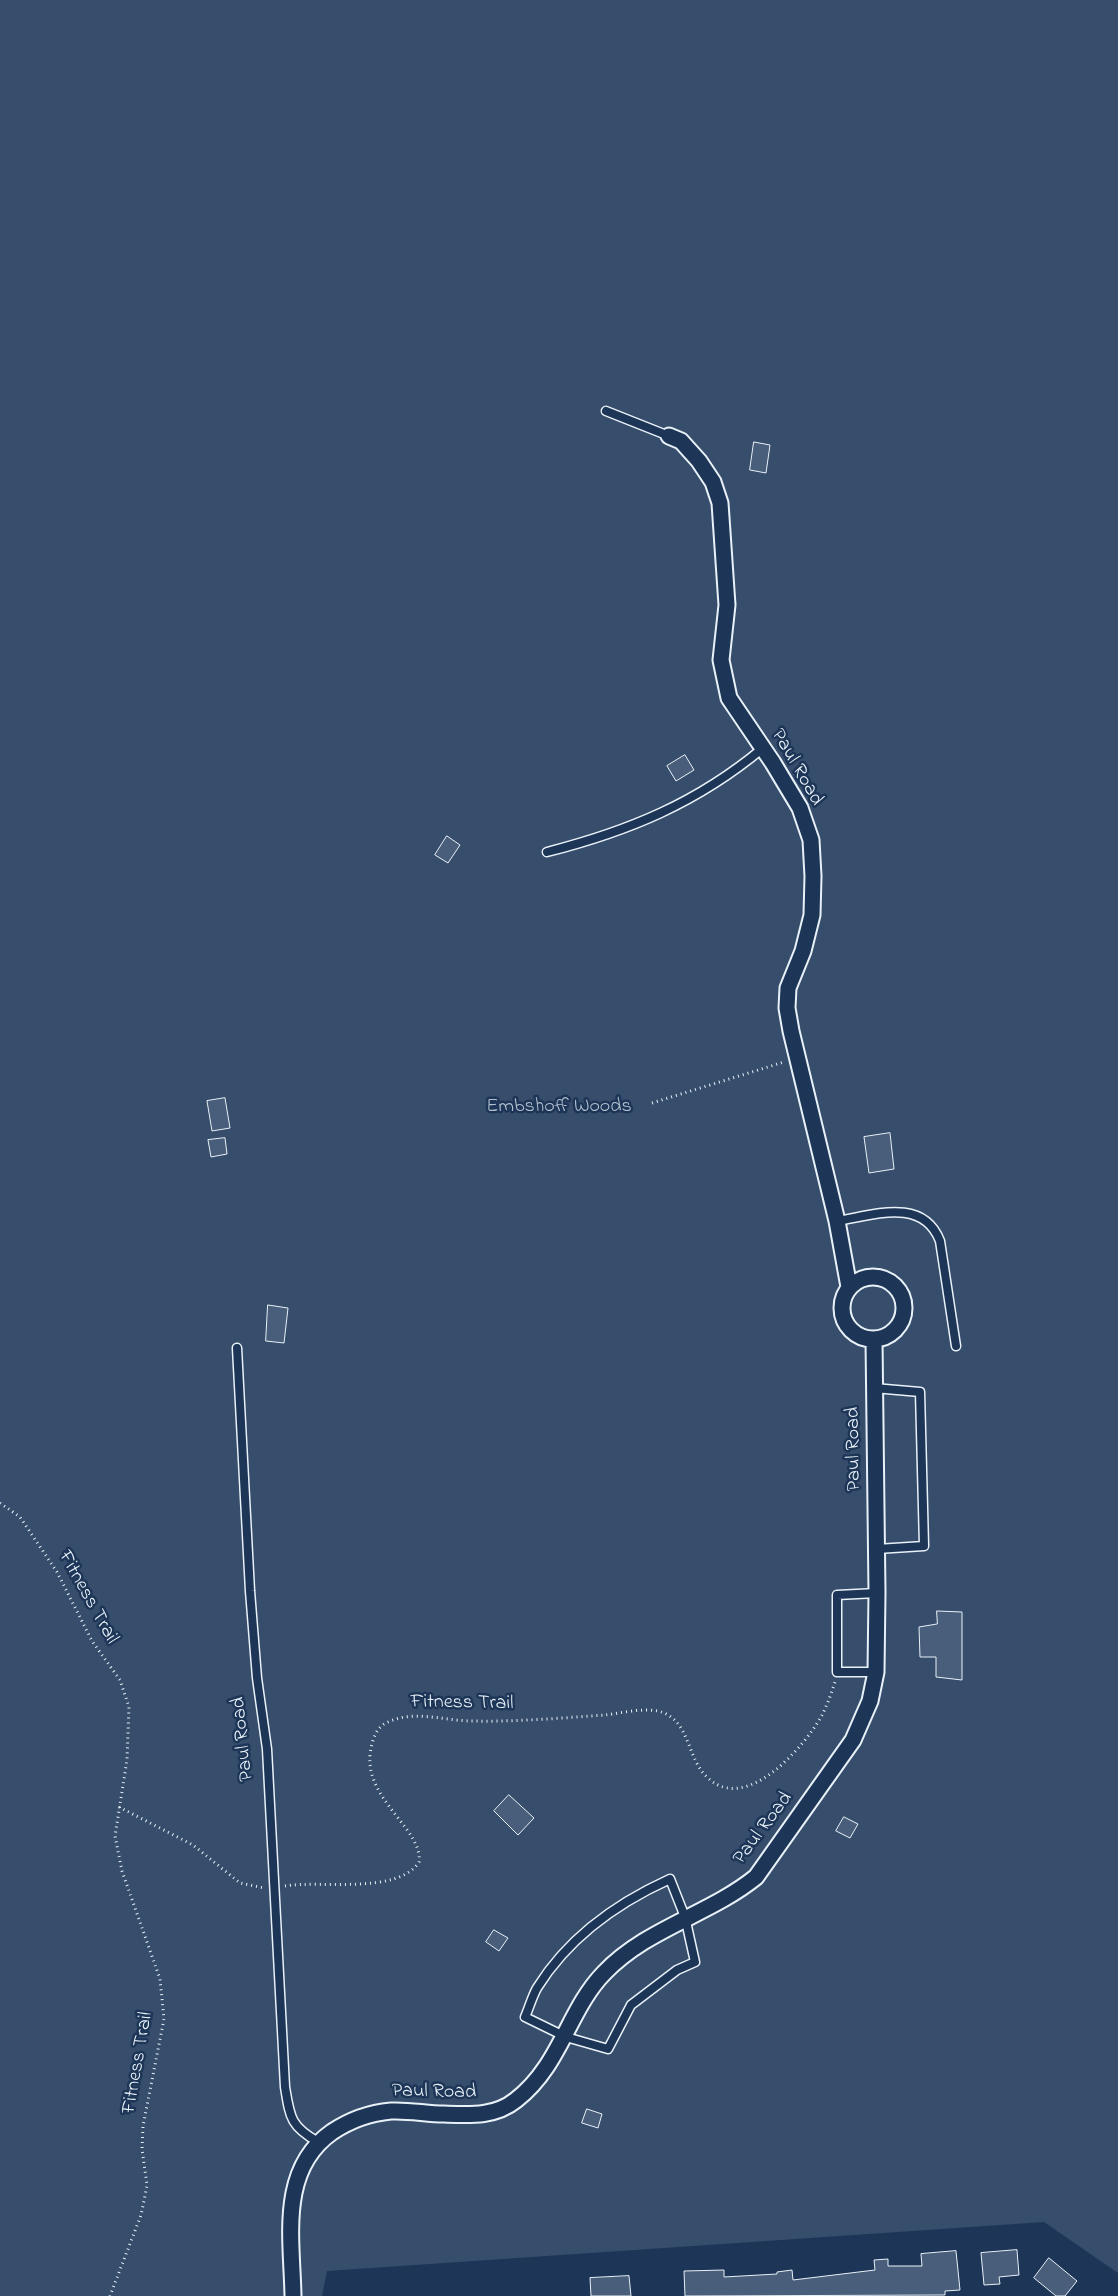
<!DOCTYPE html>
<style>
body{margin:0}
canvas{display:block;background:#1d3557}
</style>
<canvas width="1118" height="2296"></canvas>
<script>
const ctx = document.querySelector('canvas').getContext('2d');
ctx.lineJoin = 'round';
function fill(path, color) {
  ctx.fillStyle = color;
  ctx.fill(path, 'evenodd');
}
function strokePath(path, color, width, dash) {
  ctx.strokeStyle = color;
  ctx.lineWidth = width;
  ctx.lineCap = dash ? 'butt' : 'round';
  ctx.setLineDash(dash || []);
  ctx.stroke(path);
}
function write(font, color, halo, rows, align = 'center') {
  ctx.font = font + ' "Indie Flower",sans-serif';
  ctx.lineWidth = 5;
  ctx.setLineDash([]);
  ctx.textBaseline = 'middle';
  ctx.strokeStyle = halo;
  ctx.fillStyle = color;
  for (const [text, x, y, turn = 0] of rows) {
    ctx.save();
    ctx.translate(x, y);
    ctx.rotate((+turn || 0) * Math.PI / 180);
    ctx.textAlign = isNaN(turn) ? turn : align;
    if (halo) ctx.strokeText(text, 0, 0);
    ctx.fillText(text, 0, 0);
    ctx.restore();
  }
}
fill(new Path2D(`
 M0,0H1118V2273L1044,2222L327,2271L322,2296H0Z`), '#374d6c');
const building = new Path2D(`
 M754,442L770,445L766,473L750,470Z
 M685,755L694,770L676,781L667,766Z
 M447,836L460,845L448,863L435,855Z
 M225,1098L230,1128L212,1131L207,1101Z
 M890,1133L894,1169L869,1173L864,1137Z
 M225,1138L227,1154L211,1157L208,1140Z
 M268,1305L288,1308L284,1343L266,1341Z
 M937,1611L962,1612V1680L936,1677V1657H920L919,1627L937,1624Z
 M509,1795L534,1818L518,1835L494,1811Z
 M844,1817L858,1824L850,1838L836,1831Z
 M494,1930L508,1938L499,1951L486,1942Z
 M587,2109L602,2114L598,2128L582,2123Z
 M1017,2250L1019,2275L999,2277L1000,2284L984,2285L981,2253Z
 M956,2251L960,2290L945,2291V2295L685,2296L684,2271L724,2270V2277L777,2274V2272L792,2270L793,2280L875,2270L874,2260L888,2259V2266H922L921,2254Z
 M1049,2258L1077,2281L1065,2296H1056L1034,2278Z
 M629,2276L631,2296H591L590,2278Z`);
fill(building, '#495e7a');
strokePath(building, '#e8f1f8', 1);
const lane = new Path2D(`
 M606,411L669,436
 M547,852C629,831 697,803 763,748
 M837,1221C874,1215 923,1197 940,1241L956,1346
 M237,1348L250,1591L257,1678L267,1749L285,2087C290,2117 290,2126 318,2142
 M874,1388L920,1392L924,1546L877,1549
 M876,1672H837V1595L877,1593
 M670,1879L685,1917L695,1962L677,1970L631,2005L608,2049L566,2037L525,2017C529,2008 532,1997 537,1988C568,1938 617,1903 670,1879Z`);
const street = new Path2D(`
 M669,436L681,441L699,461L713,482L720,503L727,605L721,660L729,698L773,763L800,808L811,840L813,876L812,915L803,951L788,988L787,1008L791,1031L837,1221L849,1287
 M842 1308a31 31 0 1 1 62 0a31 31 0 1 1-62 0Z
 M293,2296C292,2239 278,2170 332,2132C350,2120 369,2113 391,2111C409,2110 427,2114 444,2114C470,2115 495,2117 516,2100C561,2065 568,2010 604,1973C647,1928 709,1915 756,1877L853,1740L870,1701L876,1672L877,1593L874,1340`);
strokePath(lane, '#e8f1f8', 11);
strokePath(street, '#e8f1f8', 19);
strokePath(new Path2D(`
 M652,1103L784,1062
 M0,1503L20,1517L57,1572L92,1641L120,1680L129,1707L127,1760L115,1836L122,1871L160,1979L164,2019L143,2126L142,2149L147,2185L144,2201L141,2215L110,2296
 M119,1807L193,1845L240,1883L264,1888
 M285,1886C320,1880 398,1895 419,1862C423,1832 372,1803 370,1763C369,1750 374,1728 386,1723C413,1709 444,1721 472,1721C516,1722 561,1718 605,1715C622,1713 641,1708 658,1711C691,1719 686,1759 708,1778C746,1814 803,1748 821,1717C827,1706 831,1694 835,1682`), '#e8f1f8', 3, [1, 4]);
strokePath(lane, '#1d3557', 8);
strokePath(street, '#1d3557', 15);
write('20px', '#e8f1f8', '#1d3557', [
 ["Paul Road",796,768,60],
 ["Paul Road",855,1449,-91],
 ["Fitness Trail",87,1598,61],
 ["Fitness Trail",462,1704,1],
 ["Paul Road",244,1739,-96],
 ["Paul Road",764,1829,-53],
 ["Fitness Trail",139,2063,-80],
 ["Paul Road",434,2093,1]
]);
write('20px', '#b3c0ce', '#1d3557', [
 ["Embshoff Woods",559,1108]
]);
</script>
